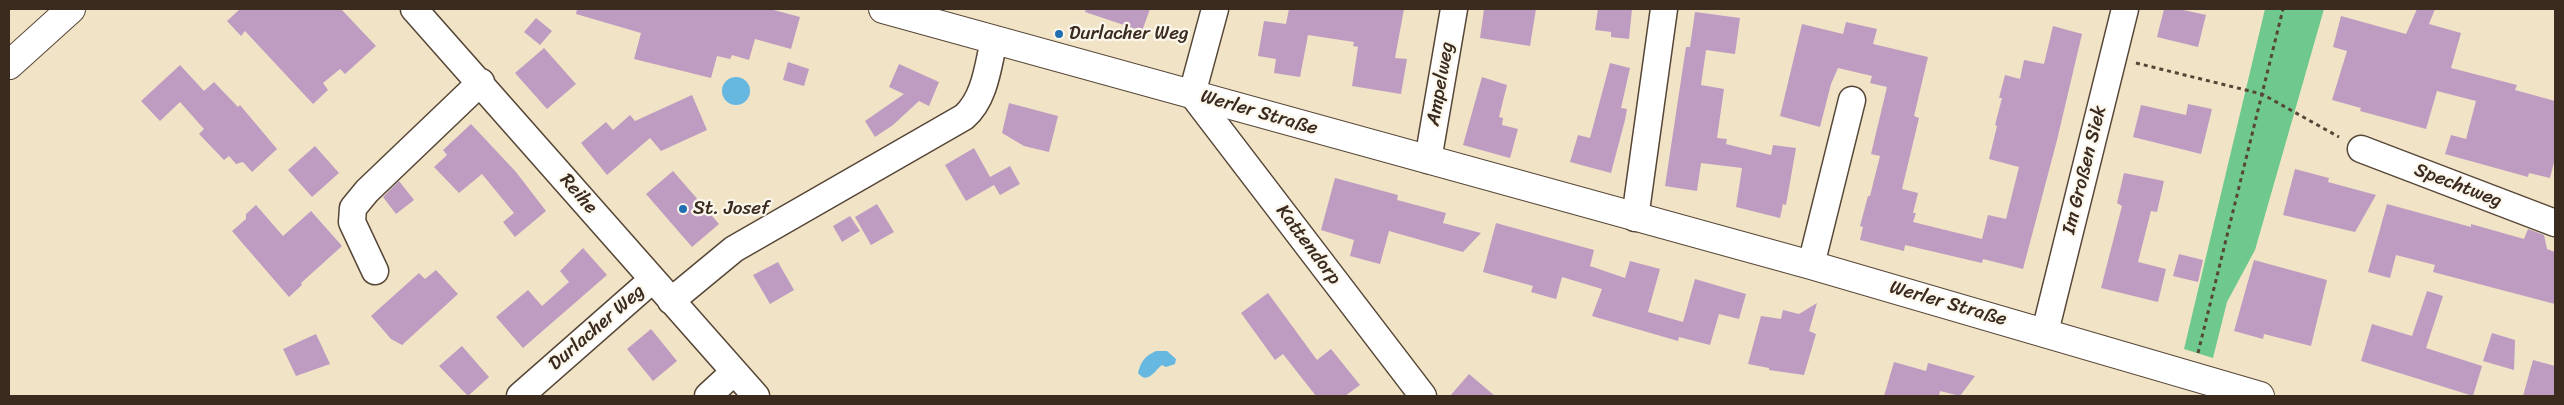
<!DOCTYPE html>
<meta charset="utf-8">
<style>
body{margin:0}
#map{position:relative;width:2564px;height:405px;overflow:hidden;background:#f1e3c5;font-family:Sriracha,sans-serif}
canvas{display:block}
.frame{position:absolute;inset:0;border:10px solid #3b2a1e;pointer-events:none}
</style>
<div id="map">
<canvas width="2564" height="405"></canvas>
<div class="frame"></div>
</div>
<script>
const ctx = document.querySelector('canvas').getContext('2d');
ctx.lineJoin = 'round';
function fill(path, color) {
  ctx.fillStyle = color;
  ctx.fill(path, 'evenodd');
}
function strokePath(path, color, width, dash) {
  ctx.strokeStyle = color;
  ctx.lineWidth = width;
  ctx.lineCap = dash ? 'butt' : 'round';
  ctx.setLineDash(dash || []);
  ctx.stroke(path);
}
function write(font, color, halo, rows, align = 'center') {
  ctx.font = font + ' Sriracha,sans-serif';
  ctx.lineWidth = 4.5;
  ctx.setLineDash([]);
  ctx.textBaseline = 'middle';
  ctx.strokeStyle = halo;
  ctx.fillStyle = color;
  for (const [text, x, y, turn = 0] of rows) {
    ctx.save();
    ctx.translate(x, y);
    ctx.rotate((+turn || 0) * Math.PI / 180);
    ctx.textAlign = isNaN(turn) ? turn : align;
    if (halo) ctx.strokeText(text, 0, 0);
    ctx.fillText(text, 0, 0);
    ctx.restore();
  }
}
fill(new Path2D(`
 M2265,9H2324L2255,250L2227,302L2213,358L2184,349Z`), '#6fc88e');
fill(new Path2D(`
 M722 91a14 14 0 1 1 28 0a14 14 0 1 1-28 0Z
 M1156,351H1167L1176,359L1175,364L1166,367L1162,365C1154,371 1148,385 1138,373C1141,361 1145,356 1156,351Z`), '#66b8e1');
fill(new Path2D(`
 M240,9H341L376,46L345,74L340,69L323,83L328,90L313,104L245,31L241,36L227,21Z
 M577,9H770L800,17L791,49L755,39L749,60L732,55L730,59L717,56L711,78L634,59L641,33L576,14Z
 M1086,9H1150L1142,31L1085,12Z
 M1289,9H1404L1395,58L1407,59L1401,94L1352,86L1358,47L1353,46L1354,42L1308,35L1300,77L1274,73L1276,59L1258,56L1264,21L1286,24Z
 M1484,9H1536L1530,46L1480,38Z
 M1598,9H1632L1629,39L1611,37V32L1595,30Z
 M2164,9H2179L2206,15L2198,47L2157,37Z
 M2417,9H2435L2429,24L2461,33L2451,68L2517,85L2515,90L2555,101V158L2550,178L2529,173L2528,177L2445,154L2451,135L2466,139L2476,101L2437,91L2426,129L2360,111L2361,108L2332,100L2347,51L2333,47L2341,16L2406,34Z
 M1695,12L1740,18L1735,54L1706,50L1701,85L1724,89L1717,138L1727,139L1726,144L1771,155L1773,145L1796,148L1786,205L1783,204L1780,218L1736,207L1742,168L1701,163L1697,191L1665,186L1686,47H1690Z
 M536,18L552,31L540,45L524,32Z
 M1846,22L1877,29L1873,44L1928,57L1914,116L1919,118L1902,189L1918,193L1913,213H1916L1913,222L1982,239L1988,215L2006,219L2019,167L1989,159L1997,126L1995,125L2002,98H1999L2005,75L2020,79L2024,60L2044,64L2053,26L2082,34L2057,140L2023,269L1983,259L1982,263L1905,245L1904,251L1860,240L1863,227L1860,226L1868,196H1870L1880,156L1871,154L1887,87L1870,83L1872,76L1838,68L1831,84L1820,127L1780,116L1802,24L1843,34Z
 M544,48L576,84L547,109L515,73Z
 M788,62L809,69L804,86L783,80Z
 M1610,63L1630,68L1621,108L1627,109L1625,120L1611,173L1570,162L1578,135L1590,138Z
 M899,64L939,82L929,106L919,101L893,125L875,137L865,121L904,94L889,87Z
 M180,65L204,91L214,82L238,107L240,105L277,149L252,172L243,162L236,164L229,156L224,160L199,134L204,129L180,102L160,121L141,101Z
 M1482,77L1507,85L1499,117L1503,118L1502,125L1518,129L1510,158L1463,145Z
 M692,95L707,130L661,151L650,138L607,175L581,143L606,122L613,130L630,115L635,121Z
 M1009,103L1058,116L1049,152L1024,146L1002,133Z
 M2188,104L2212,109L2201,154L2133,137L2141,105L2186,115Z
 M471,124L516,172L546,211L515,237L503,222L514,213L482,174L459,193L434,167L447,155L443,150Z
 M315,146L339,173L312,197L288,170Z
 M974,148L990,177L1010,166L1020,184L1000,195L994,185L966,201L945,165Z
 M2295,169L2329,178L2328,182L2376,195L2355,232L2283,215Z
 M673,171L719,224L692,247L646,194Z
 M2124,173L2164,181L2157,212L2151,211L2138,262L2166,269L2158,302L2101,288L2122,206L2117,203Z
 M1335,178L1398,195L1397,200L1446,213L1443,223L1481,233L1463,252L1389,231L1380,264L1350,256L1354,240L1321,230Z
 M399,181L414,200L396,214L383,197Z
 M877,204L894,232L871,245L855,217Z
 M2387,204L2471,227V224L2524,239L2528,229L2544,235L2547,249L2555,252V304L2433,272L2435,265L2396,255L2390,278L2368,272Z
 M256,205L283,236L311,211L342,246L301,283L302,285L289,297L232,231L246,219V214Z
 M850,216L860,231L842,242L833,226Z
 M1496,223L1594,250L1590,266L1625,278L1630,261L1660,269L1648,312L1683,322L1695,279L1746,294L1739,319L1719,314L1710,345L1679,337L1678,341L1592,316L1602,289L1562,277L1556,299L1531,292L1533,286L1483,272Z
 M583,248L607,275L523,348L496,317L528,290L542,306L569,282L560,271Z
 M2179,254L2203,260L2198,282L2173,276Z
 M2254,260L2327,280L2311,346L2264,334L2263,339L2234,331Z
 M778,262L794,290L770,304L753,275Z
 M436,270L458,294L402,345L391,339L371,316L419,273L425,279Z
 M2427,291L2443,296L2426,348L2482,366L2473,396L2361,361L2372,324L2412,336Z
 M1268,293L1317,360L1331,349L1360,385L1345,396H1316L1283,354L1275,360L1241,313Z
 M1817,303L1809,331L1816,334L1804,375L1769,370V368L1748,364L1761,316L1781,319L1783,310L1799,314Z
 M651,329L677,361L653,381L627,349Z
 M2492,333L2515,340L2514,370L2483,361Z
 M316,334L330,364L296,376L283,349Z
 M462,346L489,377L468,396L439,366Z
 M2533,360L2555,366V396H2523Z
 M1894,362L1926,371L1928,363L1975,376L1960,396L1940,391L1939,396H1884Z
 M1469,374L1495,396H1450Z`), '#be9cc2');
const minor = new Path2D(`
 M414,9L756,396
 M1215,9L1192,94L1423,396
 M2361,149L2555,223
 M1428,160L1454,9
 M1635,218L1664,9
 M1811,265L1852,100
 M375,271L352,222L353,208L367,191L481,82
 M671,301L734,249L964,117C985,99 988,66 994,40
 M2045,332L2125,9
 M520,396L652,280
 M708,396L734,372`);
const major = new Path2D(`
 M883,9L1811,265L2260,396
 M9,65L71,9`);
strokePath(minor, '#564637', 29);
strokePath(major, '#564637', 30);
strokePath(new Path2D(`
 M2136,63L2262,94L2339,137
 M2198,353L2283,9`), '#564637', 3, [4, 4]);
strokePath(minor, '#fff', 26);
strokePath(major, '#fff', 28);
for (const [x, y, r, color] of [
 [1059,34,5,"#1f6fb2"],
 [683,209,5,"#1f6fb2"]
]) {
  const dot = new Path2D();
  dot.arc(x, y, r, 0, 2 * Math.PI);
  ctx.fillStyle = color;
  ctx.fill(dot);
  strokePath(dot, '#fbf7ec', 2);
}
write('19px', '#3b2a1e', '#fbf7ec', [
 ["Durlacher Weg",1069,34],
 ["St. Josef",693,209]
], 'left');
write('19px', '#3b2a1e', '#fbf7ec', [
 ["Ampelweg",1441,84,-80],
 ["Werler Straße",1259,113,16],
 ["Im Großen Siek",2085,170,-76],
 ["Spechtweg",2458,186,21],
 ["Reihe",578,194,49],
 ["Kattendorp",1308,245,53],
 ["Werler Straße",1948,304,16],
 ["Durlacher Weg",597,328,-41]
]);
</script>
